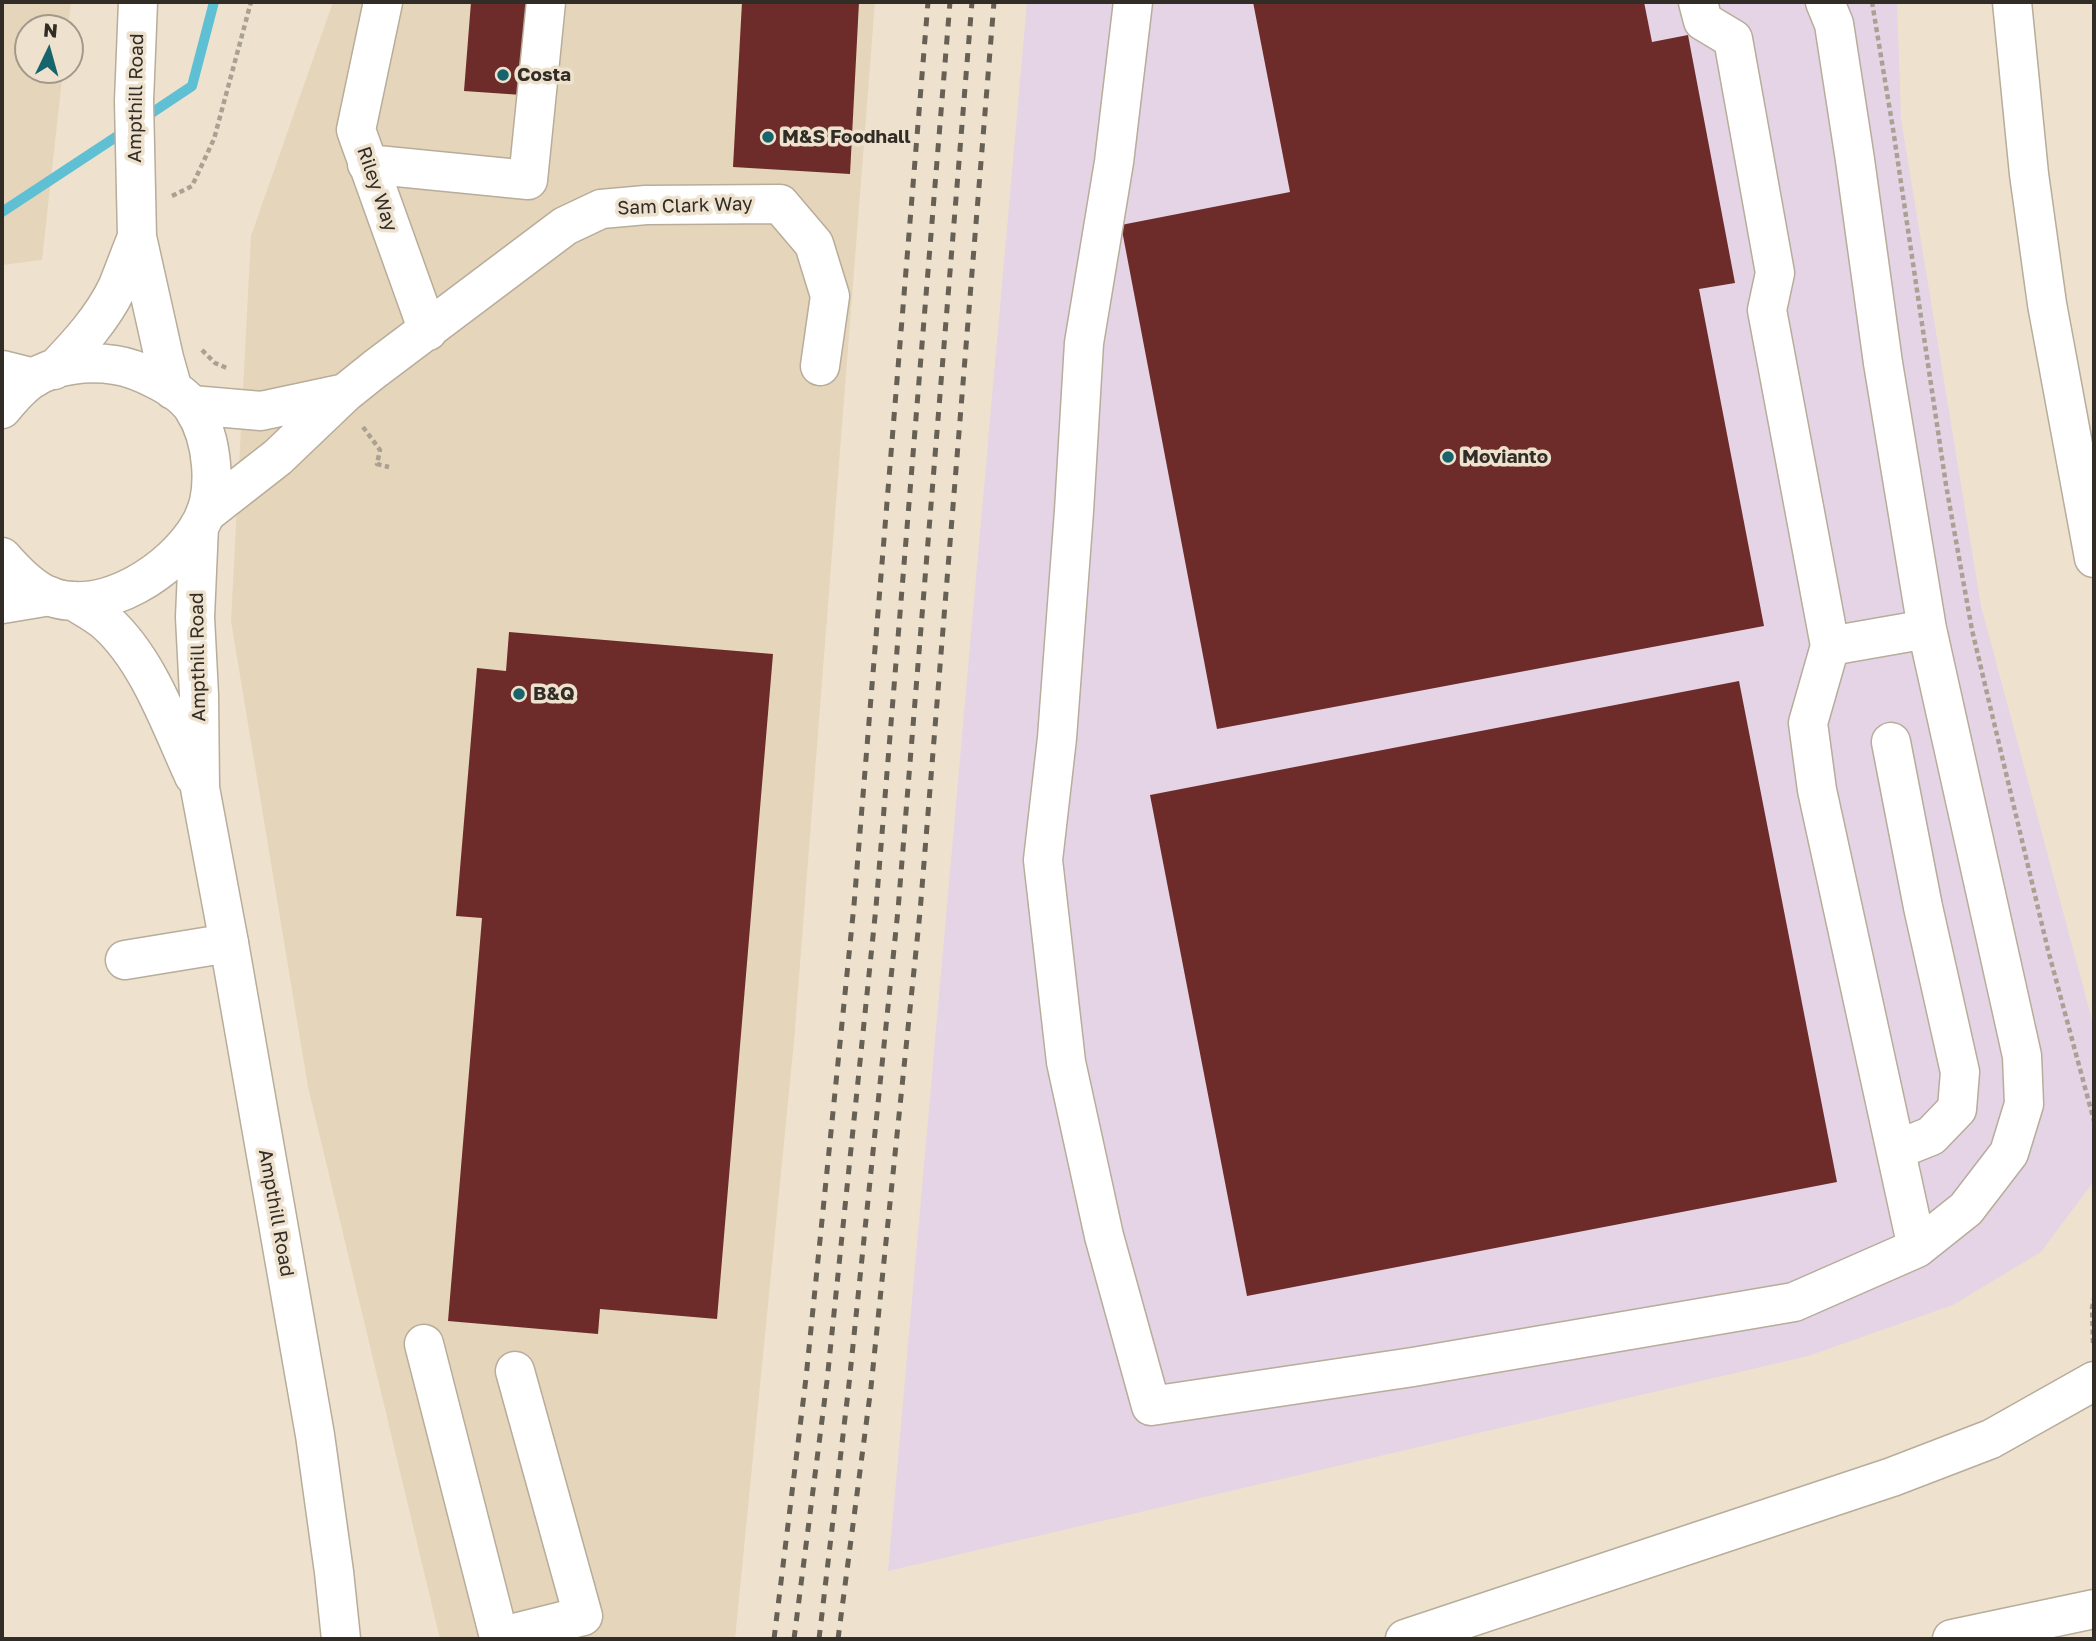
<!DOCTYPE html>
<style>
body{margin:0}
#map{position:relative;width:2096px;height:1641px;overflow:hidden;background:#eee2cf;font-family:"Golos Text",sans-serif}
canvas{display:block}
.frame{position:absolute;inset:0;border:4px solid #312c25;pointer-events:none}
.north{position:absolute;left:14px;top:14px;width:70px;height:70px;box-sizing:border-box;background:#eee2cf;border:2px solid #a2998b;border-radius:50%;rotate:5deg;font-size:19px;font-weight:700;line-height:28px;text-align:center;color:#312c25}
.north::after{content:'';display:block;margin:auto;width:24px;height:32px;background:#17646d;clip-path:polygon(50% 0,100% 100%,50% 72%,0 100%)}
</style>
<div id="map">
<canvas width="2096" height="1641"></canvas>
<div class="frame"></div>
<div class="north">N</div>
</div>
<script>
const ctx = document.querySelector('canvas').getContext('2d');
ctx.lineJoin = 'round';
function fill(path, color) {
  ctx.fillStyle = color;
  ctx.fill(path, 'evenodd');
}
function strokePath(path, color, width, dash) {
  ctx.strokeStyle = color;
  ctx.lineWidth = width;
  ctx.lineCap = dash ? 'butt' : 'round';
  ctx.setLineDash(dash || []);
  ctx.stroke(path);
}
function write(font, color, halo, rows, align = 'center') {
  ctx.font = font + ' "Golos Text",sans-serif';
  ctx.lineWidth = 7;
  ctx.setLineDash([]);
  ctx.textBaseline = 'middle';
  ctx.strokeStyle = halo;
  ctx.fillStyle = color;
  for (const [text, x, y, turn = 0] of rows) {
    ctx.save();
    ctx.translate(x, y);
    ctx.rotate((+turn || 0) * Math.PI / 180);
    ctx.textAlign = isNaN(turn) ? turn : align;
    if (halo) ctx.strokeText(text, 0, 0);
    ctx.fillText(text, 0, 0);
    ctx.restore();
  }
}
fill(new Path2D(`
 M2,2H71L68,28H28V70H63L42,260L2,265Z
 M333,2H875L794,1041L735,1639H440L308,1087L231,621L251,236Z`), '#e5d5bb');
fill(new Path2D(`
 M1027,2H1897L1901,119L1981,606L2094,1027V1181L2041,1252L1953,1305L1808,1356L888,1571Z`), '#e4d4e6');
strokePath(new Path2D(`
 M141,120L192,86L214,2
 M2,212L125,131`), '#60c0d3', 10);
fill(new Path2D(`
 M471,2H529L522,95L464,91Z
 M742,2H859L850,174L733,167Z
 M1253,2H1644L1652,42L1688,35L1735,283L1699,289L1764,626L1217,729L1121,225L1290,192Z
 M509,632L773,654L717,1319L600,1309L598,1334L448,1321L482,918L456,916L477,668L506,671Z
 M1739,681L1837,1182L1247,1296L1150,795Z`), '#6d2c29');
const minor = new Path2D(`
 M383,2L356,130L428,331
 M1133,2L1114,162L1084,343L1074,511L1057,738L1043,860L1066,1062L1104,1236L1151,1406L1413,1367L1794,1302L1917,1248L1817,790L1808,723L1830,646L1767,310L1775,273L1733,39L1703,21L1698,2
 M1825,2L1834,24L1855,160L1883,363L1927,629L2022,1056L2024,1104L2009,1153L1966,1209L1917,1248
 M367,164L528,180L546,2
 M2,370L34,378
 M192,405L261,411L345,393
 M205,514L278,457L345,393L375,369L565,226L601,209L646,205L780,204L814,244L830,296L820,366
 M2,604L50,596
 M1830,646L1927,629
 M1891,742L1923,907L1960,1072L1957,1109L1931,1136L1896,1150
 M125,960L229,943
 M424,1344L499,1637L583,1616L515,1371`);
const major = new Path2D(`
 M138,2L134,101L137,237L164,358L173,390
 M2012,2L2029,174L2047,304L2094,558
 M54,370C78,345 102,319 117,288C124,271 130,254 137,237
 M2,409C11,398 20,387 32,379C54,364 89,361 115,365C137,368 180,388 193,408C213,438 219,493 200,525C173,571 105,615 51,597C32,590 15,572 2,557
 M199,526L195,617L199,695L200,788L229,943L315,1435L334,1572L341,1639
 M74,601C85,608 97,614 106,622C148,659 171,726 194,776`);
const highway = new Path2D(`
 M1405,1639L1892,1477L1991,1439L2094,1381
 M1952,1639L2094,1609`);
strokePath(minor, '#b8ac9a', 41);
strokePath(major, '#b8ac9a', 41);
strokePath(highway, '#b8ac9a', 41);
strokePath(new Path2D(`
 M1872,2L1893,129L1946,485L1972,630L2048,950L2094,1121
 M172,196L192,186L214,139L251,2
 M202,350L215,363L229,369
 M363,427L380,450L377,464L389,467
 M2093,1343L2092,1308L2094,1299`), '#aba193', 4.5, [5, 3.5]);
strokePath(minor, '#fff', 38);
strokePath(major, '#fff', 38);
strokePath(highway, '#fff', 38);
strokePath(new Path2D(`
 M774,1639L806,1378L854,905L928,2
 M794,1639L827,1381L876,907L950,2
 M819,1639L849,1384L898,910L972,2
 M838,1639L871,1387L920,912L994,2`), '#676055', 5, [9, 9]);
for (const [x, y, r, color] of [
 [503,75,7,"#17646d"],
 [768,137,7,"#17646d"],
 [1448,457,7,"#17646d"],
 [519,694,7,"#17646d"]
]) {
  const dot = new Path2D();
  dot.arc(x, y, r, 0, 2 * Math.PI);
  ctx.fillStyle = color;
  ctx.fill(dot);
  strokePath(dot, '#eee2cf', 2.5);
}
write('bold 19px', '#312c25', '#eee2cf', [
 ["Costa",517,75],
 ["M&S Foodhall",782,137],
 ["Movianto",1462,457],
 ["B&Q",533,694]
], 'left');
write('19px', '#312c25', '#eee2cf', [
 ["Ampthill Road",136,98,-89],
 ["Riley Way",377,189,71],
 ["Sam Clark Way",685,206,-2],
 ["Ampthill Road",198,657,-91],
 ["Ampthill Road",276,1213,80]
]);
</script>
